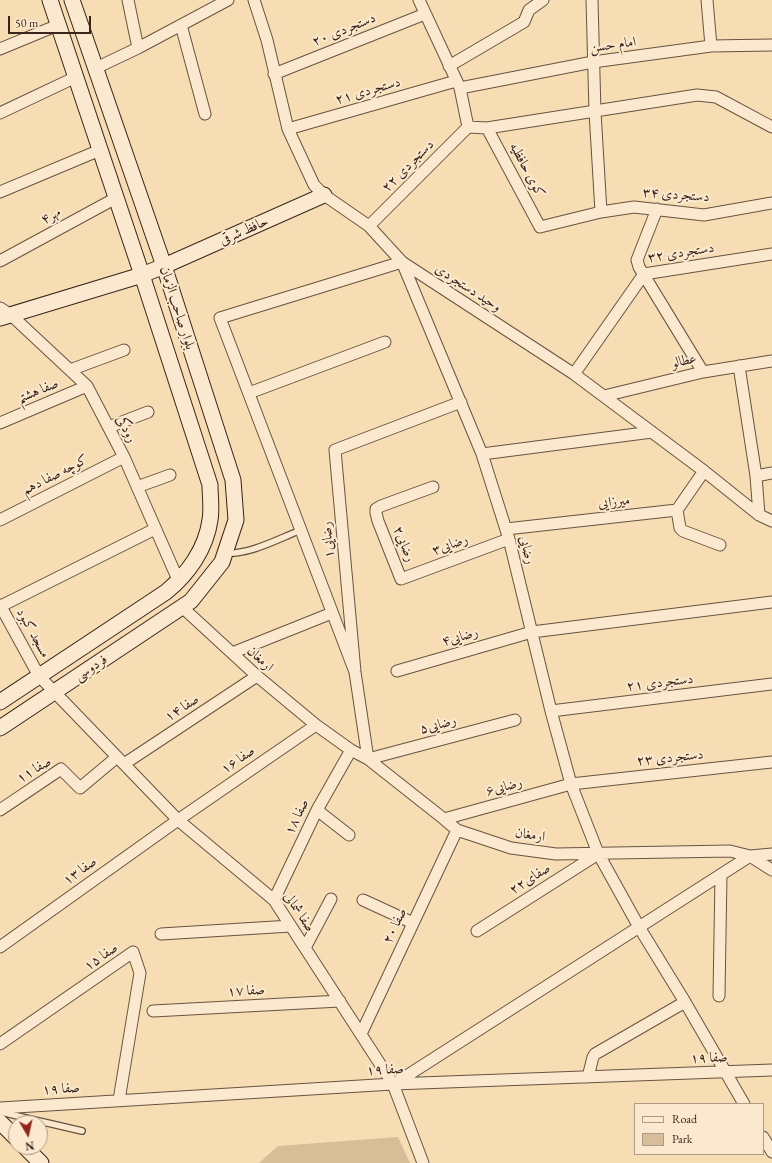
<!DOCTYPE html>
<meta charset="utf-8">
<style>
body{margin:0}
#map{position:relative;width:772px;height:1163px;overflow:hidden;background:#f7ddb3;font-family:"EB Garamond",serif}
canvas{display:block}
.legend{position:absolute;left:634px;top:1103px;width:130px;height:52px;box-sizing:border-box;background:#fae9ce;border:1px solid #ad9b86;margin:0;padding:5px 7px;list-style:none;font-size:12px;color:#39251a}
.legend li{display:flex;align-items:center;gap:8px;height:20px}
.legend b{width:20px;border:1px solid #ad9b86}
.north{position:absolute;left:8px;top:1115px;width:40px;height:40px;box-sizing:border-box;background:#fae9ce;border:1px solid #ad9b86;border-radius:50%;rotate:171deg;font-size:11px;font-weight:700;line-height:16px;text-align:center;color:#39251a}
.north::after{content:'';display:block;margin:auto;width:14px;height:18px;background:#8f2418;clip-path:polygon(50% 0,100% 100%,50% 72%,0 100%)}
.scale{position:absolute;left:8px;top:16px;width:83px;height:18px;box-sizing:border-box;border:2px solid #39251a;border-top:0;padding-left:5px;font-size:12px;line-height:14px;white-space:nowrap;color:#39251a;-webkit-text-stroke:3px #fae9ce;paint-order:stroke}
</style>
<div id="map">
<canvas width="772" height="1163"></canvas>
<ul class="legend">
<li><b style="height:5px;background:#fae9ce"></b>Road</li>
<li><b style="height:11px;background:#d7be99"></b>Park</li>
</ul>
<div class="north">N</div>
<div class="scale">50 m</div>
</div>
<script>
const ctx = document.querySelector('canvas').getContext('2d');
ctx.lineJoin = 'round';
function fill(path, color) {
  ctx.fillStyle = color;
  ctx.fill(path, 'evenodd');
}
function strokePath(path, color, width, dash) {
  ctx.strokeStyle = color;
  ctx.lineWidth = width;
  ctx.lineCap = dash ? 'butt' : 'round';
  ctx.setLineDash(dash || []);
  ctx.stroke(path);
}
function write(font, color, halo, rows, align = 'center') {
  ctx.font = font + ' "EB Garamond",Amiri,serif';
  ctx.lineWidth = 4;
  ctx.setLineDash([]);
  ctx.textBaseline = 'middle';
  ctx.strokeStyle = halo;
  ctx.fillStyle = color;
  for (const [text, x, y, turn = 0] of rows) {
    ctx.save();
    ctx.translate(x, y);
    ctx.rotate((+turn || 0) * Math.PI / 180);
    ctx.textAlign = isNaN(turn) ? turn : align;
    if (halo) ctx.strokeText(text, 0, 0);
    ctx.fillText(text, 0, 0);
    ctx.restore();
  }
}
fill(new Path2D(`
 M398,1137L410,1163H259L278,1146Z`), '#d7be99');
const lane = new Path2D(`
 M225,553C249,555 278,539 301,530
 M0,1112L82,1131`);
const street = new Path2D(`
 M128,0L138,48
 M254,0L267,40L288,129L314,185L324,195L369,226L402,262L574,374L704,471L759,515L772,521
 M419,0L460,88L468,127
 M592,0L595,112L601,212
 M707,0L711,46
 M181,25L205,114
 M0,49L58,25
 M449,66L524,22L529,10L543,0
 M96,68L138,48L228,0
 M274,74L425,14
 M460,88L593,62L711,46L772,45
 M0,113L76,77
 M468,127L487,128L697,95L716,97L772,127
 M487,128L540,227L601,212L634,207L704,215L772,203
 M288,129L456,81
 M0,192L100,150
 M657,209L637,260L639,267L703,372
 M369,226L468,127
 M0,261L116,198
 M0,308L11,315L87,386L124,457L179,582
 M739,366L756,476L759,515
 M70,370L124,350
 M574,374L644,274L772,254
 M249,393L385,342
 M604,396L703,372L772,361
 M461,402L335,450L355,672L368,759L515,720
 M0,423L87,386
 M109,427L148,412
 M482,454L652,432
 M756,476L772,473
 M137,487L170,475
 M433,487L381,506L376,509V513L378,521L401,579L509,539
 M677,510L680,528L683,531L720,545
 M0,520L124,457
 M506,529L677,510L704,471
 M0,605L39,676L178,820L274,900L393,1084L423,1163
 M1,606L155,529
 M182,607L257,676L316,725L351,750L368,759L444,819L457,830L511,848L556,854L730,851L750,856L772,870
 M232,653L332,613
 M397,671L532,632L772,602
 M355,672L220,318L402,262L482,454L509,539L551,711L571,784L598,853L639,927L685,1002L744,1104
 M551,711L772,684
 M124,764L257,676
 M0,810L61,769L80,788L117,757
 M317,810L349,835
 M444,819L571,784L772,762
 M274,900L317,810L351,750
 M363,900L413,923
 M477,931L598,854
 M161,934L291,926
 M0,947L178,820L316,725
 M305,948L331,899
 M719,996L721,875
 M153,1011L340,1001
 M361,1034L457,830
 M0,1044L133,952L140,973L119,1100
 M588,1077L593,1057L595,1054L685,1002
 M394,1084L750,856L772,854
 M0,1108L393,1084L772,1070
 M763,1137L772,1152`);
const secondary = new Path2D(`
 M0,318L142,275L164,266L324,195
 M0,702L166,592C188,574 206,549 210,520C212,509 210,496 210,485L142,275L50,0
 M0,728L191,601L222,562L236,520L233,480L164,266L72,0
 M0,1122L16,1138
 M25,1147L41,1163`);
strokePath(lane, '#685340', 8);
strokePath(street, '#685340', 13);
strokePath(secondary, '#39251a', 17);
strokePath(lane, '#fae9ce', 5.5);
strokePath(street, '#fae9ce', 11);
strokePath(secondary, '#fae9ce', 15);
write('14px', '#39251a', '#fae9ce', [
 ["دستجردی ۲۰",344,30,-22],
 ["امام حسن",613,45,-8],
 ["دستجردی ۲۱",368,91,-16],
 ["دستجردی ۲۲",408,166,-45],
 ["کوی حافظیه",527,170,62],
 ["دستجردی ۳۴",676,195,4],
 ["مهر۴",51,216,-28],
 ["حافظ شرقی",244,231,-24],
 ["دستجردی ۳۲",681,253,-9],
 ["وحید دستجردی",468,288,33],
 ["بلوار صاحب الزمان",177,308,72],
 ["عطالو",684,361,-13],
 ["صفا هشتم",38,391,-23],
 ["رودکی",126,429,62],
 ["کوچه صفا دهم",55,475,-27],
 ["میرزایی",614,502,-6],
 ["رضایی۱",328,540,-95],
 ["رضایی۲",404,544,68],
 ["رضایی۳",450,545,-20],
 ["رضایی",527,550,76],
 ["مسجد کبود",33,633,61],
 ["رضایی۴",460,637,-16],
 ["ارمغان",260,659,42],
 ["فردوسی",91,668,-33],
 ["دستجردی ۲۱",660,683,-7],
 ["صفا ۱۴",182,708,-33],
 ["رضایی۵",438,725,-15],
 ["دستجردی ۲۳",670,758,-6],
 ["صفا ۱۶",238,760,-35],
 ["صفا ۱۱",34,770,-31],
 ["رضایی۶",504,787,-15],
 ["صفا ۱۸",297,817,-64],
 ["ارمغان",530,835,8],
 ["صفا ۱۳",80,871,-36],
 ["صفای۲۲",530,879,-33],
 ["صفا شمالی",299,912,56],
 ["صفا ۲۰",395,926,-65],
 ["صفا ۱۵",101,957,-35],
 ["صفا ۱۷",246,991,-3],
 ["صفا ۱۹",709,1058,-2],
 ["صفا ۱۹",385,1070,-3],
 ["صفا ۱۹",61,1089,-4]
]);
</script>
